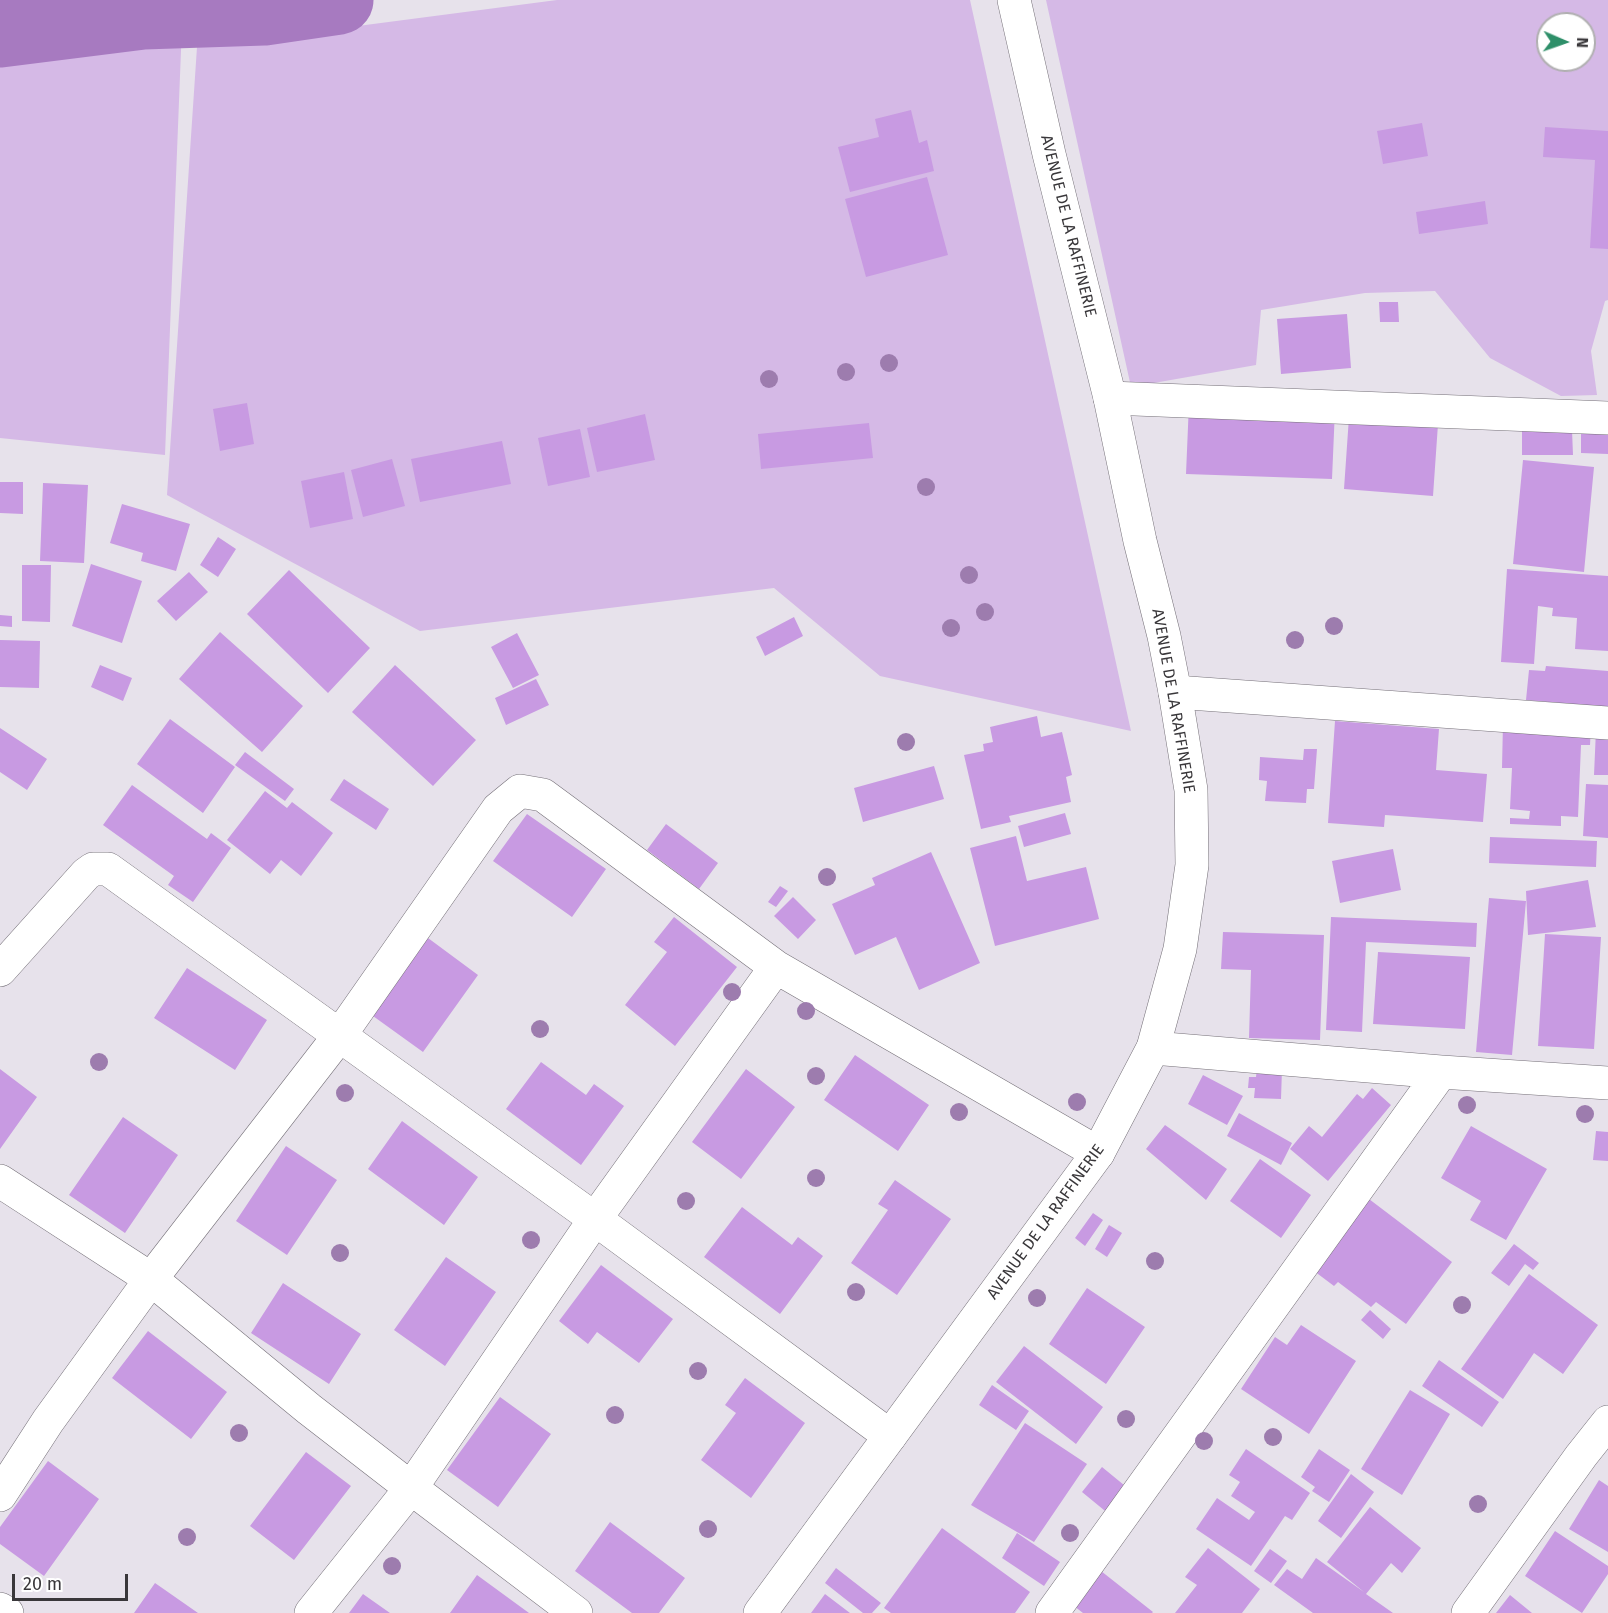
<!DOCTYPE html>
<style>
body{margin:0}
#map{position:relative;width:1608px;height:1613px;overflow:hidden;background:#e7e2eb;font-family:"Fira Sans",sans-serif}
canvas{display:block}
.north{position:absolute;left:1536px;top:12px;width:60px;height:60px;box-sizing:border-box;background:#fff;border:2px solid #b0afb0;border-radius:50%;rotate:92deg;font-size:16px;font-weight:700;line-height:24px;text-align:center;color:#39373a}
.north::after{content:'';display:block;margin:auto;width:21px;height:27px;background:#2e8f69;clip-path:polygon(50% 0,100% 100%,50% 72%,0 100%)}
.scale{position:absolute;left:12px;top:1574px;width:116px;height:27px;box-sizing:border-box;border:3px solid #39373a;border-top:0;padding-left:8px;font-size:18px;line-height:21px;white-space:nowrap;color:#39373a;-webkit-text-stroke:4px #fff;paint-order:stroke}
</style>
<div id="map">
<canvas width="1608" height="1613"></canvas>
<div class="north">N</div>
<div class="scale">20 m</div>
</div>
<script>
const ctx = document.querySelector('canvas').getContext('2d');
ctx.lineJoin = 'round';
function fill(path, color) {
  ctx.fillStyle = color;
  ctx.fill(path, 'evenodd');
}
function strokePath(path, color, width, dash) {
  ctx.strokeStyle = color;
  ctx.lineWidth = width;
  ctx.lineCap = dash ? 'butt' : 'round';
  ctx.setLineDash(dash || []);
  ctx.stroke(path);
}
function write(font, color, halo, rows, align = 'center') {
  ctx.font = font + ' "Fira Sans",sans-serif';
  ctx.lineWidth = 4.5;
  ctx.setLineDash([]);
  ctx.textBaseline = 'middle';
  ctx.strokeStyle = halo;
  ctx.fillStyle = color;
  for (const [text, x, y, turn = 0] of rows) {
    ctx.save();
    ctx.translate(x, y);
    ctx.rotate((+turn || 0) * Math.PI / 180);
    ctx.textAlign = isNaN(turn) ? turn : align;
    if (halo) ctx.strokeText(text, 0, 0);
    ctx.fillText(text, 0, 0);
    ctx.restore();
  }
}
fill(new Path2D(`
 M0,0H183L165,455L0,438Z
 M557,0H970L1131,731L880,676L774,588L420,631L167,495L197,47Z
 M1046,0H1608V300L1605,301L1591,351L1597,395L1561,396L1490,358L1435,291L1365,293L1261,310L1256,365L1131,387ZM1548,24H1584V60H1548Z`), '#d5b9e6');
strokePath(new Path2D(`
 M0,33L143,15L264,11L339,0`), '#a77ac0', 69);
fill(new Path2D(`
 M911,110L919,143L927,140L934,171L850,192L838,147L879,137L875,119Z
 M1422,123L1428,156L1383,164L1377,131Z
 M1545,127L1608,131V249L1590,248L1595,160L1543,157Z
 M927,177L948,255L866,277L845,199Z
 M1485,201L1488,224L1419,234L1416,212Z
 M1379,302H1398L1399,322H1380Z
 M1347,314L1351,368L1281,374L1277,319Z
 M247,403L254,444L220,451L213,409Z
 M1189,403L1335,409L1332,479L1186,474Z
 M645,414L655,460L597,472L587,428Z
 M1349,417L1438,424L1433,496L1344,489Z
 M869,423L873,458L761,469L758,434Z
 M580,429L590,477L548,486L538,438Z
 M1572,430L1573,455H1522V431Z
 M1581,431L1608,432V454L1581,453Z
 M502,441L511,484L420,502L411,459Z
 M392,459L405,506L363,517L351,470Z
 M1523,460L1594,467L1584,572L1513,564Z
 M344,472L353,519L310,528L301,481Z
 M0,482H23V514L0,513Z
 M43,483L88,485L84,563L40,561Z
 M122,504L190,524L176,571L141,561L143,553L110,543Z
 M218,537L236,549L218,577L200,565Z
 M91,564L142,581L122,643L72,626Z
 M22,565H51L50,622L22,621Z
 M1507,569L1608,576V651L1575,649L1577,618L1552,616L1553,608L1538,606L1534,664L1501,662Z
 M289,570L370,648L328,693L247,614Z
 M189,572L208,592L176,621L157,601Z
 M0,615L12,616V627L0,626Z
 M794,617L803,636L765,656L756,637Z
 M220,632L303,706L262,752L179,679Z
 M517,633L539,675L513,688L491,647Z
 M0,640L40,641L39,688L0,687Z
 M100,665L132,678L123,701L91,687Z
 M395,665L476,740L433,786L352,712Z
 M1546,666L1608,671V707L1526,700L1529,670L1545,671Z
 M536,679L549,705L506,725L495,698Z
 M1037,716L1041,737L1062,732L1072,775L1066,777L1071,802L1009,816L1011,822L981,829L964,755L984,751L983,744L993,742L990,727Z
 M170,719L235,767L203,813L137,764Z
 M1335,721L1439,729L1436,770L1487,774L1483,822L1385,815L1384,827L1328,823Z
 M1503,723L1591,726L1590,745H1581L1578,817L1561,816V826L1510,824V818L1529,819L1530,811L1510,809L1512,768H1502Z
 M0,728L47,759L27,790L0,772Z
 M1596,730L1608,731V775H1594Z
 M1304,749H1317L1314,789H1307L1306,803L1265,801L1267,781L1259,780L1260,757L1303,760Z
 M245,752L294,789L285,801L235,765Z
 M934,766L944,799L863,822L854,788Z
 M344,779L389,809L376,830L330,800Z
 M1586,784L1608,785V838L1583,836Z
 M132,785L207,839L211,833L231,848L193,902L168,885L174,876L103,825Z
 M265,791L287,808L292,802L333,833L301,876L281,860L270,874L227,840Z
 M1065,813L1071,834L1024,847L1018,826Z
 M527,814L606,869L572,917L493,861Z
 M666,824L718,863L699,889L647,850Z
 M1016,836L1027,881L1086,867L1099,919L995,946L970,848Z
 M1490,837L1597,841L1596,867L1489,863Z
 M1393,849L1401,890L1340,903L1332,861Z
 M931,852L980,963L919,990L896,937L855,955L832,904L875,885L872,878Z
 M1588,880L1596,927L1528,935L1526,891Z
 M780,886L788,891L776,907L768,902Z
 M793,897L816,920L798,939L774,916Z
 M1489,898L1526,901L1512,1055L1476,1052Z
 M674,917L737,967L675,1046L625,1005L667,952L654,942Z
 M1331,917L1477,923L1476,947L1366,942L1362,1032L1326,1030Z
 M1223,932L1324,935L1320,1040L1249,1038L1251,970L1221,969Z
 M1545,934L1601,937L1594,1049L1538,1046Z
 M428,938L478,975L423,1052L373,1016Z
 M1378,952L1470,957L1465,1029L1373,1024Z
 M187,968L267,1020L235,1070L154,1018Z
 M855,1055L929,1105L898,1151L824,1100Z
 M541,1062L586,1095L594,1084L624,1106L581,1165L506,1109Z
 M1257,1068L1282,1069L1281,1099L1254,1098L1255,1088H1248L1249,1077H1256Z
 M0,1069L37,1097L0,1149Z
 M746,1069L795,1107L741,1179L692,1142Z
 M1203,1075L1243,1096L1227,1125L1188,1104Z
 M1372,1088L1391,1105L1328,1181L1290,1149L1309,1126L1322,1137L1357,1094L1363,1099Z
 M1239,1113L1292,1143L1281,1165L1227,1136Z
 M123,1117L178,1155L125,1233L69,1195Z
 M402,1121L478,1177L444,1225L368,1169Z
 M1165,1125L1227,1169L1206,1200L1146,1149Z
 M1471,1126L1547,1169L1506,1240L1470,1220L1481,1201L1441,1178Z
 M1596,1131L1608,1132V1161L1593,1160Z
 M286,1146L337,1180L287,1255L236,1221Z
 M1260,1159L1311,1195L1281,1238L1230,1201Z
 M895,1180L951,1219L897,1295L851,1263L888,1210L878,1204Z
 M1369,1199L1452,1262L1406,1324L1376,1302L1371,1307L1338,1282L1334,1286L1314,1271Z
 M742,1207L792,1245L798,1237L823,1256L780,1314L704,1257Z
 M1093,1213L1103,1220L1085,1246L1075,1238Z
 M1109,1225L1122,1233L1107,1257L1095,1249Z
 M1514,1244L1539,1263L1533,1270L1525,1264L1509,1286L1491,1273Z
 M446,1257L496,1292L445,1366L394,1330Z
 M601,1265L673,1319L639,1363L597,1332L588,1344L559,1321Z
 M1529,1274L1598,1325L1563,1374L1534,1353L1503,1399L1461,1369Z
 M283,1283L361,1334L329,1384L251,1333Z
 M1087,1288L1145,1327L1106,1384L1049,1344Z
 M1370,1310L1391,1329L1383,1339L1361,1320Z
 M1301,1325L1356,1361L1309,1434L1241,1389L1275,1337L1287,1345Z
 M148,1331L227,1392L191,1439L112,1378Z
 M1024,1346L1103,1407L1076,1444L996,1382Z
 M1439,1360L1499,1402L1482,1427L1422,1386Z
 M745,1378L805,1423L751,1498L701,1460L736,1413L725,1405Z
 M992,1385L1029,1411L1016,1430L979,1405Z
 M1410,1390L1450,1414L1402,1495L1361,1469Z
 M500,1397L551,1434L498,1507L447,1470Z
 M1025,1423L1087,1464L1034,1542L971,1505Z
 M1246,1449L1310,1493L1292,1520L1285,1516L1251,1566L1196,1529L1217,1498L1249,1520L1255,1512L1231,1496L1240,1482L1229,1475Z
 M1319,1449L1350,1470L1329,1502L1312,1491L1315,1487L1301,1477Z
 M306,1452L351,1486L294,1560L250,1526Z
 M48,1461L99,1499L44,1576L0,1544V1527Z
 M1102,1467L1130,1490L1110,1515L1082,1492Z
 M1351,1474L1374,1492L1341,1538L1318,1521Z
 M1599,1480L1608,1486V1552L1569,1529Z
 M1370,1507L1421,1548L1402,1573L1391,1563L1366,1594L1393,1613H1313L1274,1585L1287,1569L1302,1579L1316,1558L1364,1592L1327,1562Z
 M610,1522L685,1578L659,1613H632L575,1571Z
 M942,1528L1030,1592L1015,1613H891L884,1608Z
 M1555,1531L1608,1566V1574L1582,1613L1525,1576Z
 M1017,1533L1060,1562L1044,1586L1002,1558Z
 M1208,1548L1260,1589L1242,1613H1175L1197,1585L1185,1577Z
 M1270,1549L1287,1561L1271,1583L1254,1571Z
 M836,1568L881,1603L872,1613H863L825,1583Z
 M1101,1571L1153,1612L1152,1613H1083L1074,1606Z
 M477,1575L529,1613H450Z
 M155,1583L198,1613H134Z
 M363,1594L390,1613H349Z
 M825,1594L850,1613H811Z
 M1510,1595L1532,1613H1496Z`), '#c89ae2');
const street = new Path2D(`
 M1110,398L1608,418
 M1175,692L1608,723
 M0,970L86,874L93,869H108L595,1219L890,1436
 M1153,1048L1441,1072L1608,1083
 M0,1181L151,1279L309,1409L411,1488L576,1613
 M0,1495L48,1421L151,1279L340,1035L498,809L520,791L543,795L776,967
 M0,1609L7,1613
 M311,1613L411,1488L595,1219L776,967L1098,1153
 M1052,1613L1441,1072
 M1468,1613L1581,1456L1608,1422`);
const secondary = new Path2D(`
 M760,1613L1098,1153L1153,1048L1180,949L1192,865L1191,790L1175,692L1164,636L1140,541L1110,398L1049,154L1014,0`);
strokePath(street, '#757078', 34);
strokePath(secondary, '#757078', 34);
strokePath(street, '#fff', 33);
strokePath(secondary, '#fff', 33);
ctx.fillStyle = '#9d7cae';
for (const [x, y] of [
 [889,363],
 [846,372],
 [769,379],
 [926,487],
 [969,575],
 [985,612],
 [1334,626],
 [951,628],
 [1295,640],
 [906,742],
 [827,877],
 [732,992],
 [806,1011],
 [540,1029],
 [99,1062],
 [816,1076],
 [345,1093],
 [1077,1102],
 [1467,1105],
 [959,1112],
 [1585,1114],
 [816,1178],
 [686,1201],
 [531,1240],
 [340,1253],
 [1155,1261],
 [856,1292],
 [1037,1298],
 [1462,1305],
 [698,1371],
 [615,1415],
 [1126,1419],
 [239,1433],
 [1273,1437],
 [1204,1441],
 [1478,1504],
 [708,1529],
 [1070,1533],
 [187,1537],
 [392,1566]
]) {
  ctx.beginPath();
  ctx.arc(x, y, 9, 0, 2 * Math.PI);
  ctx.fill();
}
write('16px', '#39373a', '#fff', [
 ["AVENUE DE LA RAFFINERIE",1068,226,76],
 ["AVENUE DE LA RAFFINERIE",1173,701,80],
 ["AVENUE DE LA RAFFINERIE",1046,1222,-54]
]);
</script>
